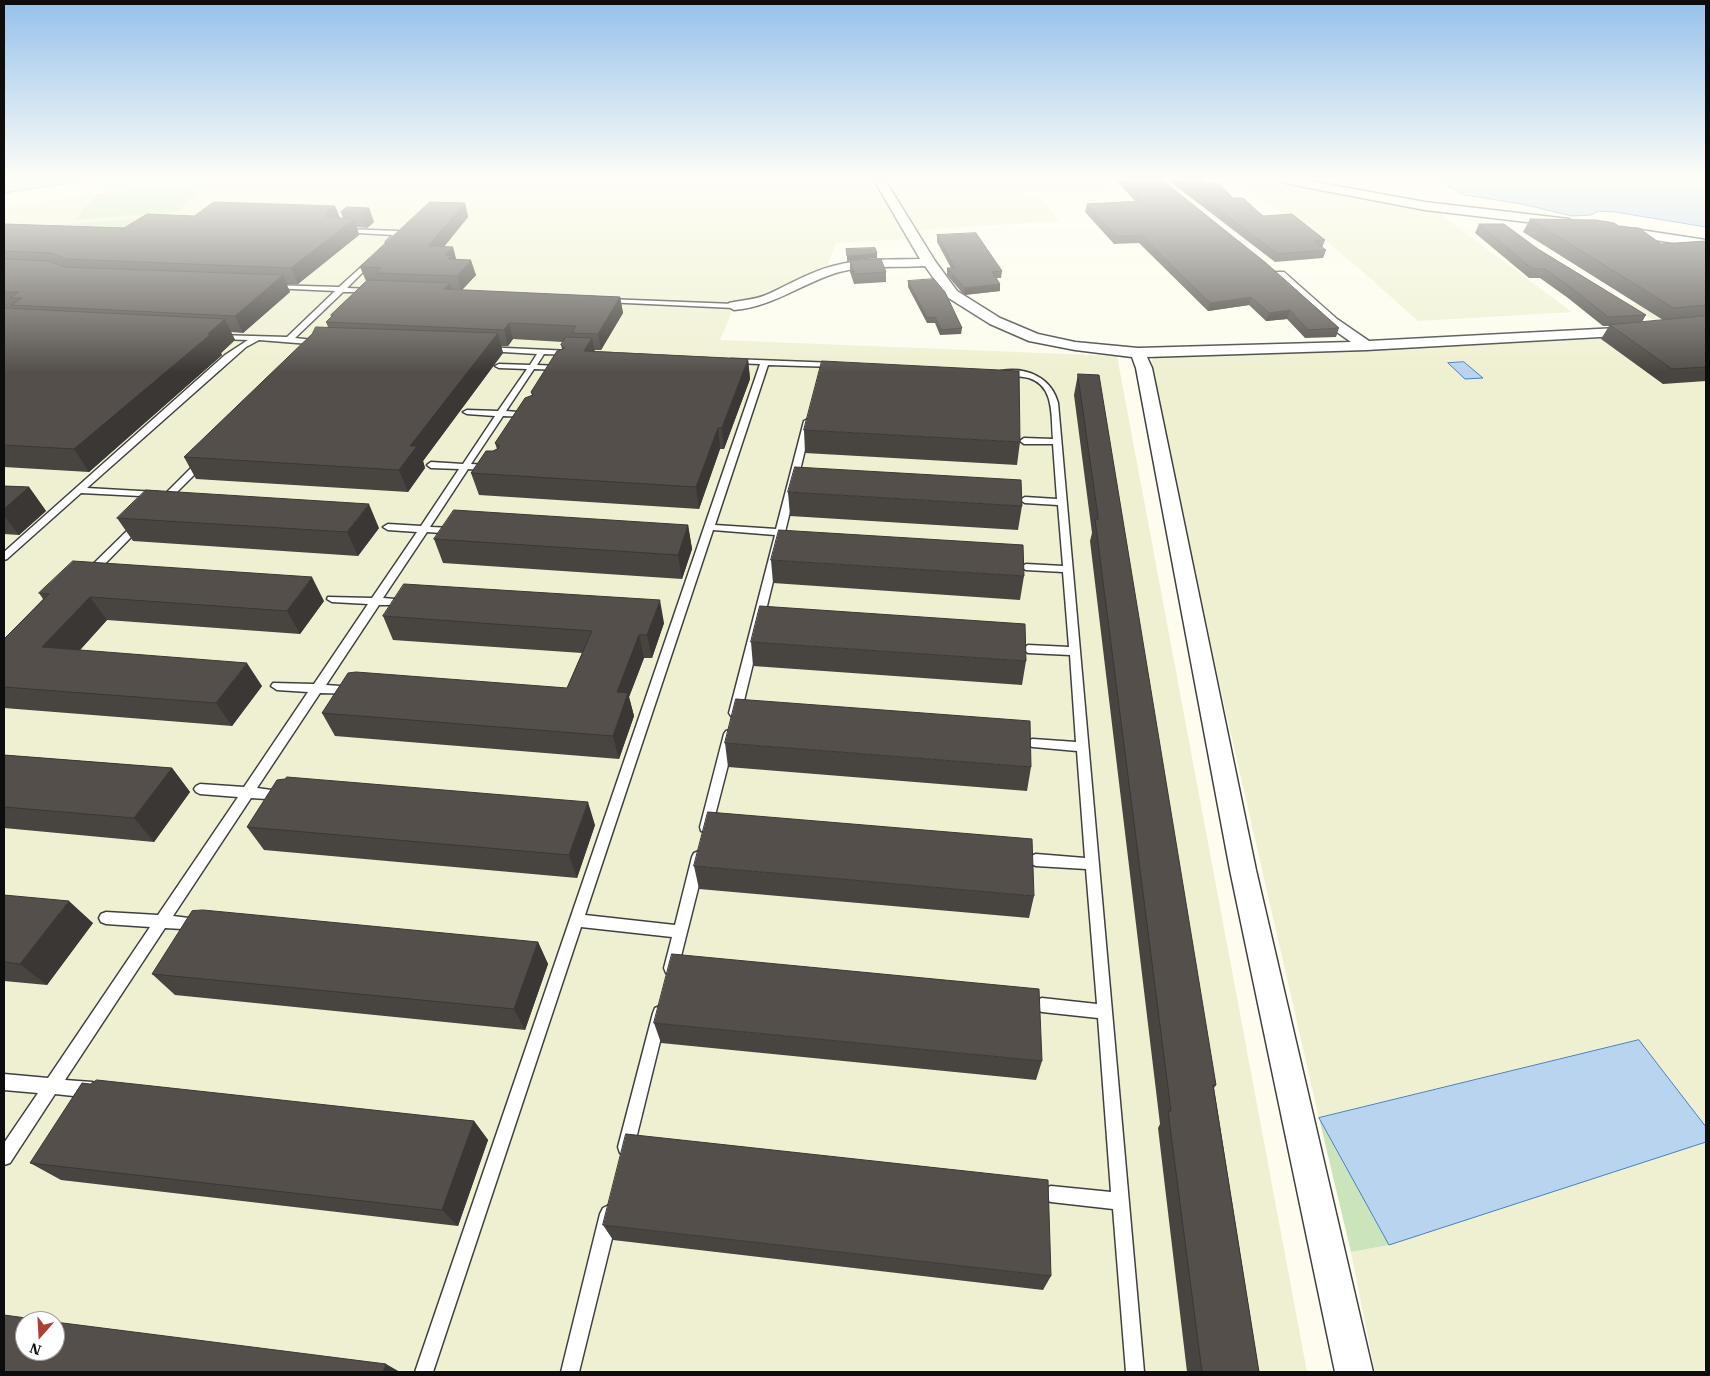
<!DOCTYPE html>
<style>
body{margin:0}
#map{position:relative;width:1710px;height:1376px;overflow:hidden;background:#fdfcee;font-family:"IBM Plex Serif",serif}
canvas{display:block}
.frame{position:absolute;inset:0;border:5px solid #0d0d0d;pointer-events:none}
.north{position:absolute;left:15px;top:1311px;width:50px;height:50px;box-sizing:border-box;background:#fff;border:1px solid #9e9e9e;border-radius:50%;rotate:199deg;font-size:14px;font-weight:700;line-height:20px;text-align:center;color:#0d0d0d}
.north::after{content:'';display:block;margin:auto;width:18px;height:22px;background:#ad3e34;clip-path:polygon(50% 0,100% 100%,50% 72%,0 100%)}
</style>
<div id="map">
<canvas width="1710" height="1376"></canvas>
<div class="frame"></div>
<div class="north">N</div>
</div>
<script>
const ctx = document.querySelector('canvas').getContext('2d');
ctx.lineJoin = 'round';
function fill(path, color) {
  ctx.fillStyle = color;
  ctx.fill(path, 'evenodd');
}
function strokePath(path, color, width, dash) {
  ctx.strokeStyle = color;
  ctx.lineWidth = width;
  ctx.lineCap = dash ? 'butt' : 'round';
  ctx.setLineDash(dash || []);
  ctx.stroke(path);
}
fill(new Path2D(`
 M211,180H874L911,239L836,243L827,267L753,303L736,302L720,340L1117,356L1307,1372H4V207L97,194L76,220L178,212L207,181ZM25,1321H55V1351H25Z
 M890,180H1107L1115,191L1023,192L1025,199L1042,198L1059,221L919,230L898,200Z
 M1239,180H1264L1433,209L1572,312L1418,321L1370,278L1306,224L1263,203Z
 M1706,302V1127L1639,1040L1319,1118L1220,686L1150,362L1155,357L1456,344L1663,325L1627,304Z
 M1706,1142V1372H1375L1351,1252L1389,1245Z`), '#eff0d1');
fill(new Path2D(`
 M111,180H130L126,182L128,187L194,180L100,192Z
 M207,181L178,212L75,220L97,194Z
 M137,219L120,234L4,229L119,220Z
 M1319,1118L1389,1245L1351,1252Z`), '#cbe4bc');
const water = new Path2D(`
 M4,180H90L4,193Z
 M1437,180H1706V227L1615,212L1598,211L1591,215L1572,216L1522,204L1465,195Z
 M1464,362L1483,378L1465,379L1448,363Z
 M1639,1040L1706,1127V1142L1389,1245L1319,1118Z`);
fill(water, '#b8d4ef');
strokePath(water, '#4780be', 1);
const lane = new Path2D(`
 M344,229L398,231L401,233L389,244L386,242L393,235L342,232L341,231Z
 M369,260L374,261L347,288L371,289L374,291L373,292H343L295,338L322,341V345L259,340L246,347L87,488L157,492L162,495L160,497L81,493L7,559L4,560V552L225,355L248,340L220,339H217V335L287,337L335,291L272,288L270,287V285L339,287Z
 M607,299L734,304L737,306L734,308L605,302L604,301Z
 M484,347L571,351L575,353L571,355L544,354L537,365L560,366L564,368L560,370L534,369L506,411L529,413L533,415L529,417L503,416L471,464L491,465L495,468L491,471L468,469L430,527L455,528L460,531L455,534L427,532L383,598L407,600L412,603L411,605H379L326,685L353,687L359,691L357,694L320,693L257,788L286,792L288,795L286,798L282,800L251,798L173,916L205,920L207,924L205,928L200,930L165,928L65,1080L92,1082L98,1084L100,1090L98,1096L92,1098L55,1094L10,1163L4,1165V1143L38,1093L4,1090V1074L48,1078L150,927L106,924L101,922L99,918L101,914L106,912L158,915L238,797L200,794L196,792L194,789L196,786L200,784L244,787L308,692L277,690L271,686L273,683L314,684L368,604L332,602L327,599L328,597L372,598L417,532L388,530L383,527L388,524L421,526L459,469L431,468L427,465L431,462L463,464L495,416L467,414L463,412L467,410L498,411L527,369L499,368L495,366L499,364L530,365L537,354L487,351H484Z
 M731,359L836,363L840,365L836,367L768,365L715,525L776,529L804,421L808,419L812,421L741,713L739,716H731L729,713L775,535L713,530L585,915L675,925L692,857L694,853L699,851L704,853L706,857L678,968L676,973L671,975L666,973L664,968L672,937L581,927L433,1372H415L760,364L734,363H731Z
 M1001,371C1027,367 1051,377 1058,403L1144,1372H1126L1113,1209L1051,1202L1045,1200L1043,1194L1045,1188L1051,1186L1111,1192L1098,1018L1042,1012L1037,1010L1035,1005L1037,1000L1042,998L1097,1004L1086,869L1036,866L1031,864L1029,860L1031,856L1036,854L1085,858L1077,751L1033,747L1029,746L1027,743L1029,740L1033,739L1076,742L1070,655L1028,653L1023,649L1028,645L1069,647L1063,572L1026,570L1021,567L1026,564L1063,566L1058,505L1025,503L1020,500L1025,497L1057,499L1053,444H1024L1020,441L1024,438L1053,439C1051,417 1055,386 1029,378C1020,376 1010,376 1001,375Z
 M202,459L205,460V464L165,504H159V500L199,460Z
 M138,522L143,525L141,527L95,574H87L86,572L87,570L135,523Z
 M730,730L734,731L736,734L712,827L711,831L706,832L701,831L700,827L724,734L726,731Z
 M660,1006L665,1008L667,1013L634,1147L632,1153L626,1155L620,1153L618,1147L653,1013L655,1008Z
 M609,1205L615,1208L618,1214L579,1372H561L600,1214L603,1208Z`);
const street = new Path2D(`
 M874,180H885L935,261L957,291L1000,318L1038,334L1075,342L1138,348L1351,342L1327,325L1274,278L1272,275L1274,272H1284L1337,319L1369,341L1636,327L1641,328L1643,331L1641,334L1636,335L1366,350L1147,357L1152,368L1256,870L1373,1372H1335L1230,870L1136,368L1132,357L1075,350L1029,341L990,324L947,297L925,266C894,268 860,264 830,275C797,287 770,307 734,310L727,306L729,303C742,300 754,300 766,295C789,285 809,272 833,266C861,258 891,260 920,259Z
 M1279,180H1304L1425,202L1569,219L1575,223L1569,227L1425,210L1284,183Z
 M1621,227L1706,240V248L1617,234L1615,231L1617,228Z`);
strokePath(lane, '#404040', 3);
strokePath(street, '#404040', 3);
fill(lane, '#fff');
fill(street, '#fff');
fill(new Path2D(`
 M1116,180H1162L1339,328L1336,337L1305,338L1287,319L1266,321L1249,305L1208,311L1139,243L1114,244L1085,212L1087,204L1135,201Z
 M1168,180H1200L1204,184L1233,198L1263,216L1325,240L1322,248L1326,250L1323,258L1275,262Z
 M465,203L468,217L444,247L456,259L476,275L462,290L620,297L623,313L601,350H594L595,351L748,359L750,379L724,449H720L699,509L479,495L471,473L493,451L497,449L495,443L532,395L531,392L562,349L561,345L563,342L513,339L508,346H501L503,353L423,461L425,468L408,492L196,479L184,457L328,327L326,322L332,317L331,315L366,281L360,267Z
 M335,206L340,218H343L341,212L369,208L374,222L367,228L357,227L359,235L298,284H286L290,292L243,333L231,332L235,340L221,353L222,355L89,472L4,467V308L13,309V308H4V224L124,228L194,216Z
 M1530,219L1620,227L1661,244L1706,241V381L1663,384L1601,339L1609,326H1603L1568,298L1540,278H1529L1475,233L1479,224L1538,249L1646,315L1642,322L1663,320L1523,232Z
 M937,235L1002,271L1001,278H997L1000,291L964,295L947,275V268H951L937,242Z
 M850,261L886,272V282L854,284L850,272Z
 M908,281L962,328L961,334L940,335L935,323H927L908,287Z
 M1078,374L1216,1085L1214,1088L1259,1372H1187L1158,1128L1160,1124L1090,541L1092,533L1074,395Z
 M804,430L1020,442L1017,465L805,453Z
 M4,486L29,487L46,511L19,535L4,534Z
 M788,492L1022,506L1018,530L790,516Z
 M117,518L379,528L358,556L133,541Z
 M688,525L692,549L682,579L443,563L434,539Z
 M771,560L1024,576L1020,600L773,583Z
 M39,593L324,601L300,634L107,620L80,650L262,686L232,726L4,708V639L43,599Z
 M383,616L664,623L652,658H644L629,697L634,716L619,759L335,736L322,713L567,688L582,653L393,640Z
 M751,642L1026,661L1022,685L753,666Z
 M725,743L1031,767L1027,791L728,767Z
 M4,755L172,768L190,792L154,842L4,828Z
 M595,825L577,878L264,850L247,827Z
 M694,866L1034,896L1029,918L699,889Z
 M4,895L93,923L47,985L4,981Z
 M538,942L548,964L525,1030L175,995L152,974Z
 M654,1023L1042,1061L1036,1080L661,1043Z
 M90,1084L474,1121L488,1140L458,1226L61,1180L30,1163Z
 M603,1225L1051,1276L1043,1290L613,1240Z`), '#484440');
fill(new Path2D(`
 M465,203L468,217L432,261L428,246Z
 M335,206L341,221L326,217V212Z
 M369,208L374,222L367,228L362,213Z
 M354,219L359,235L298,284L291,268Z
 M453,247L457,262L454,265L445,255Z
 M877,253V258L847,261V256Z
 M471,260L476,275L461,291L457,276Z
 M283,275L290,292L243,333L235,316Z
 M450,283L455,298L444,289Z
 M1000,284V291L964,295L965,288Z
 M620,297L623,313L601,350L598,334Z
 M1251,297L1249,305L1208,311L1210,303Z
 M1290,310L1287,319L1266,321L1269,313Z
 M225,319L235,340L221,353L222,355L89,472L74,449Z
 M509,323L513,339L508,346L504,330Z
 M498,333L503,353L423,461L425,468L408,492L399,470L410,446Z
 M592,338L596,358L584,351Z
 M748,359L750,379L724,449L722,428Z
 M718,428L720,449L699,509L696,487Z
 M29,487L46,511L19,535L4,516V509Z
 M369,504L379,528L358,556L347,532Z
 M688,525L692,549L682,579L678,555Z
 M312,577L324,601L300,634L287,611Z
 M90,597L107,620L61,671L42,647Z
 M660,600L664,623L652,658L647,635Z
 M639,635L644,658L629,697L634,716L619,759L613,736L617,692Z
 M247,663L262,686L232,726L216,703Z
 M172,768L190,792L154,842L134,818Z
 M588,802L595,825L577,878L569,855Z
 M69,901L93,923L47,985L20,964Z
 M538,942L548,964L525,1030L514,1009Z
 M474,1121L488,1140L458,1226L442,1210Z
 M386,1364L400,1372H383Z`), '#3b3734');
const building = new Path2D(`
 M1124,180H1162L1266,263L1339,328L1308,330L1290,310L1269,313L1251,297L1210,303L1141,235L1116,237L1087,204L1143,201Z
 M1180,180H1200L1204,184L1218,183L1233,198H1243L1263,216L1292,214L1325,240L1314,241L1326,250L1278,254Z
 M214,202L335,206L326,212V217L354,219L291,268L66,259L51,253L4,251V224L124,228L147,214L194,216Z
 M430,202L465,203L428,246L453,247L445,255L452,256L448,259L471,260L457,276L376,273L381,268L360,267Z
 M347,207L369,208L362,213L341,212Z
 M1530,219L1596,220L1614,223L1620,227L1639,228L1661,244L1706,241V305L1674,308Z
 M1479,224H1504L1538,249L1646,315L1608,317L1573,289L1545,269H1533Z
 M976,233L1002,271L992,272L1000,284L965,288L947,268H955L937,235Z
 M875,248L877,253L847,256L846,249Z
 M4,259L49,261L64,267L283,275L235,316L11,305L22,298H10L19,292H4Z
 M881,259L886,272L854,274L850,261Z
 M934,279L945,292L962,328L941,330L935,317L927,318L908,281Z
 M368,280L450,283L444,289L620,297L598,334L572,333L576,326L509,323L504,330L326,322L333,315H331Z
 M4,308L225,319L208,334H211L74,449L4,445Z
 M1706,316V367L1672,369L1610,325Z
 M316,327L498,333L410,446H417L399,470L184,457L312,334Z
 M566,337L592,338L584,351L748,359L722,428H718L696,487L471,473L486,451H493L499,448V445L495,443L525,398L533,395L531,392L557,351L565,348L561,345Z
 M822,361L1019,371L1020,442L804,430Z
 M1078,374L1099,375L1216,1085H1213L1259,1372H1202L1168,1111H1171L1095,519H1098Z
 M795,467L1021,480L1022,506L788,492Z
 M4,486L29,487L4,509Z
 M146,490L369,504L347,532L117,518Z
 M454,510L688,525L678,555L434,539Z
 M779,530L1023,545L1024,576L771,560Z
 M73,561L312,577L287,611L90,597L42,647L247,663L216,703L4,687V639L49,594L39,593Z
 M404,584L660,600L647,635H639L617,692L628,693L613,736L322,713L348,673L356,672L567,688L592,631L383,616Z
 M760,606L1025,624L1026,661L751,642Z
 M736,699L1030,721L1031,767L725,743Z
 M4,755L172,768L134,818L4,807Z
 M287,777L588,802L569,855L247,827L277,780L285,779Z
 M708,812L1032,839L1034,896L694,866Z
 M4,895L69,901L20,964L4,962Z
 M203,910L538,942L514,1009L152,974L192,911Z
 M672,954L1039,989L1042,1061L654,1023Z
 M97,1080L474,1121L442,1210L30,1163L82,1083L90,1084Z
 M626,1134L1048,1180L1051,1276L603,1225Z
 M4,1315L48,1321H25V1351H55V1322L386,1364L383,1372H4Z`);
fill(building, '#544f4a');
strokePath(building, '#3b3734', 1);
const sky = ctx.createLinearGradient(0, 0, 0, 373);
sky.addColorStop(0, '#95c1eb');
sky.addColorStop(0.48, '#fefef7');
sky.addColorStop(1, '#fefef700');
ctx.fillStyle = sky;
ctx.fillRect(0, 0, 1710, 373);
</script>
